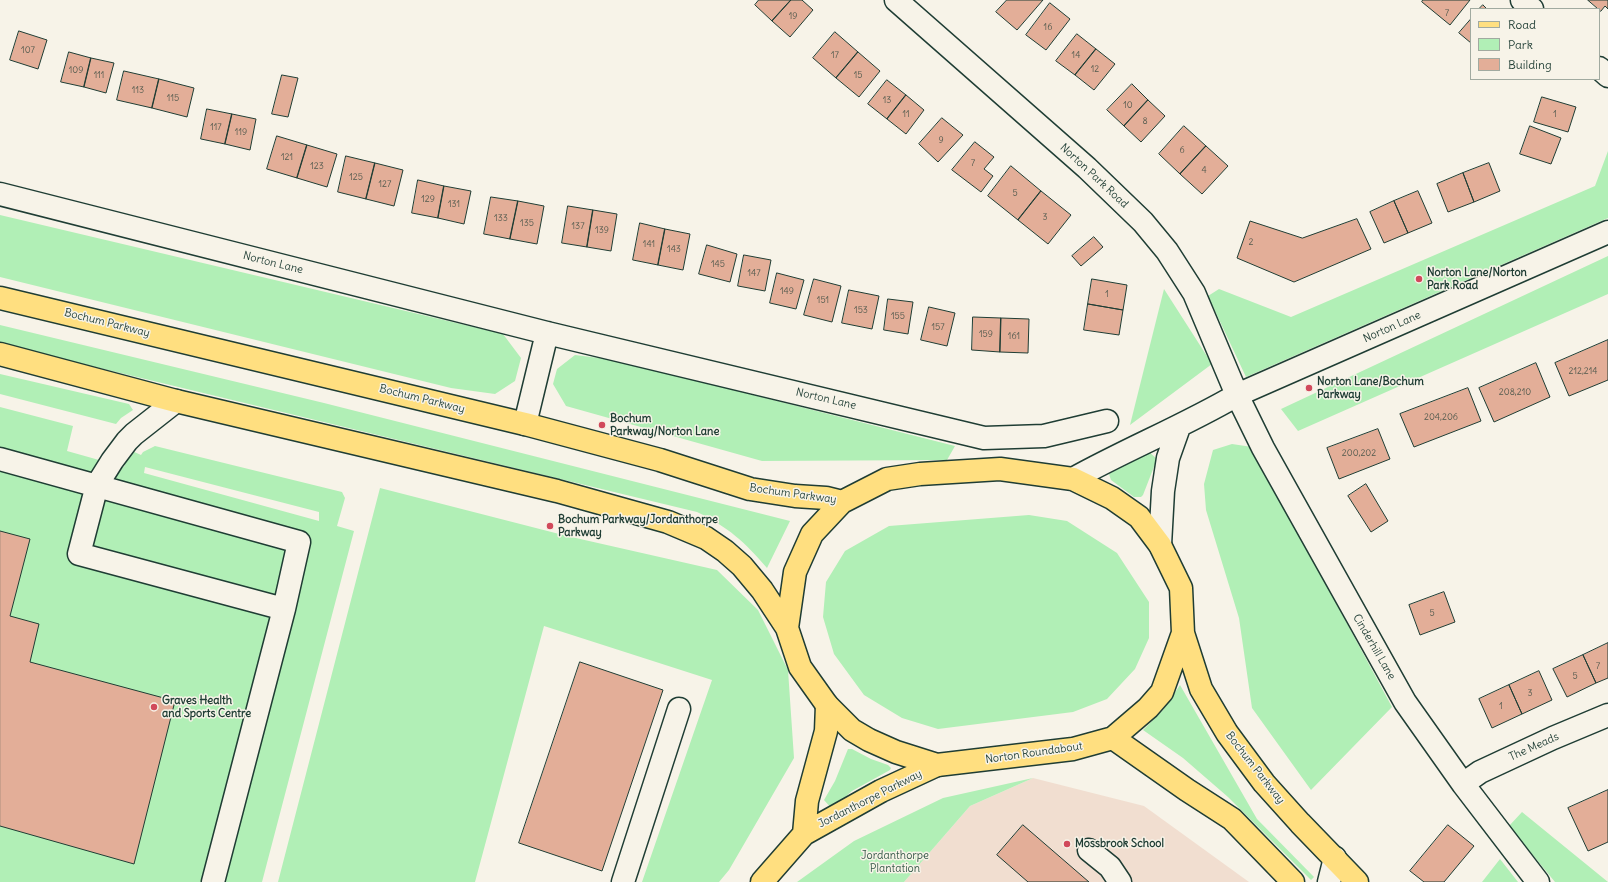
<!DOCTYPE html>
<style>
body{margin:0}
#map{position:relative;width:1608px;height:882px;overflow:hidden;background:#f7f3e8;font-family:Delius,sans-serif}
canvas{display:block}
.legend{position:absolute;left:1470px;top:8px;width:130px;height:72px;box-sizing:border-box;background:#f7f3e8;border:1px solid #a1aaa0;margin:0;padding:5px 7px;list-style:none;font-size:12px;color:#1f3d34}
.legend li{display:flex;align-items:center;gap:8px;height:20px}
.legend b{width:20px;border:1px solid #a1aaa0}
</style>
<div id="map">
<canvas width="1608" height="882"></canvas>
<ul class="legend">
<li><b style="height:5px;background:#ffdf80"></b>Road</li>
<li><b style="height:11px;background:#b1efb6"></b>Park</li>
<li><b style="height:11px;background:#e3ae98"></b>Building</li>
</ul>
</div>
<script>
const ctx = document.querySelector('canvas').getContext('2d');
ctx.lineJoin = 'round';
function fill(path, color) {
  ctx.fillStyle = color;
  ctx.fill(path, 'evenodd');
}
function strokePath(path, color, width, dash) {
  ctx.strokeStyle = color;
  ctx.lineWidth = width;
  ctx.lineCap = dash ? 'butt' : 'round';
  ctx.setLineDash(dash || []);
  ctx.stroke(path);
}
function write(font, color, halo, rows, align = 'center') {
  ctx.font = font + ' Delius,sans-serif';
  ctx.lineWidth = 3;
  ctx.setLineDash([]);
  ctx.textBaseline = 'middle';
  ctx.strokeStyle = halo;
  ctx.fillStyle = color;
  for (const [text, x, y, turn = 0] of rows) {
    ctx.save();
    ctx.translate(x, y);
    ctx.rotate((+turn || 0) * Math.PI / 180);
    ctx.textAlign = isNaN(turn) ? turn : align;
    if (halo) ctx.strokeText(text, 0, 0);
    ctx.fillText(text, 0, 0);
    ctx.restore();
  }
}
fill(new Path2D(`
 M1033,778L1144,806L1249,882H904L970,806Z`), '#f1ded0');
fill(new Path2D(`
 M1608,151V218L1246,377L1208,296L1219,289L1291,317L1595,186Z
 M0,215L503,334L521,358L515,381L495,394L451,388L0,277Z
 M1608,256V294L1298,431L1281,409Z
 M1164,289L1212,364L1130,425Z
 M0,325L324,403L790,521L767,568C745,542 728,527 697,512L0,344Z
 M575,355L615,360L955,446L947,460L762,461L566,406L553,384L557,369Z
 M0,374L129,404L133,410L121,418L116,424L0,394Z
 M0,407L73,426L67,451L124,467L130,450L141,455L143,452L155,446L342,492L345,498L337,526L354,531L262,882H0ZM145,467L319,512V521L144,473Z
 M1232,444L1252,447L1392,707L1311,790L1252,708L1239,618L1206,510L1204,484L1213,450Z
 M1147,450L1157,459L1143,495L1141,497H1134L1111,480L1109,474Z
 M380,488L567,536L717,570L758,610L788,670L794,758L729,870L719,882H642L712,680L544,626L475,882H278Z
 M1029,515L1067,521L1117,553L1149,602V638L1135,669L1107,699L1073,712L938,729L902,718L864,695L834,654L823,617L826,582L845,551L889,526Z
 M1180,685L1257,819L1314,877L1311,880L1228,797L1183,758L1143,730L1163,710Z
 M848,749H852L871,759L888,765L891,768L890,770L852,791L832,809L824,800L835,781Z
 M1033,778L970,806L904,882H797L854,841L943,798Z
 M1522,812L1608,882H1555L1509,826Z
 M1500,859L1518,882H1482Z`), '#b1efb6');
const building = new Path2D(`
 M759,0H791L772,21L755,5Z
 M791,0H802L813,10L790,37L772,21Z
 M1007,0H1043L1017,30L996,12Z
 M1423,0H1470L1450,25L1422,2Z
 M1588,0H1608V9L1605,6L1601,11Z
 M1050,3L1070,19L1046,50L1026,35Z
 M1483,5L1487,9H1479Z
 M1471,19V43L1459,33Z
 M19,31L47,40L38,69L10,60Z
 M835,32L858,52L836,78L813,58Z
 M1077,34L1096,49L1075,75L1056,61Z
 M1096,49L1115,64L1094,90L1075,75Z
 M69,52L91,58L84,87L61,82Z
 M858,52L880,71L859,97L836,78Z
 M91,58L114,63L106,93L84,87Z
 M124,71L159,79L152,108L117,100Z
 M282,75L298,78L288,117L272,114Z
 M159,79L194,88L187,117L152,108Z
 M887,80L906,95L887,119L868,104Z
 M1132,84L1148,100L1124,126L1107,110Z
 M906,95L924,110L906,134L887,119Z
 M1542,97L1576,107L1568,132L1534,122Z
 M1148,100L1165,116L1141,142L1124,126Z
 M207,109L232,114L225,144L201,139Z
 M232,114L256,119L250,150L225,144Z
 M942,118L963,135L938,162L919,144Z
 M1184,126L1206,146L1180,174L1159,154Z
 M1530,126L1561,138L1551,164L1520,154Z
 M277,136L307,145L297,178L267,169Z
 M975,142L994,157L984,169L993,176L981,192L952,170Z
 M307,145L337,154L327,187L297,178Z
 M1206,146L1228,166L1202,194L1180,174Z
 M346,156L375,163L366,199L338,192Z
 M375,163L403,170L394,206L366,199Z
 M1489,163L1500,191L1474,202L1463,173Z
 M1011,166L1041,191L1018,220L988,196Z
 M1463,173L1474,202L1448,212L1437,184Z
 M418,180L444,186L438,218L412,213Z
 M444,186L471,191L464,224L438,218Z
 M1041,191L1071,215L1048,244L1018,220Z
 M1418,191L1432,223L1408,233L1394,201Z
 M491,197L518,201L510,239L484,234Z
 M518,201L544,206L537,244L510,239Z
 M1394,201L1408,233L1384,243L1370,212Z
 M568,206L593,210L587,247L562,243Z
 M593,210L617,214L611,251L587,247Z
 M1357,219L1371,249L1294,282L1237,258L1250,221L1302,238Z
 M640,223L665,229L658,265L633,260Z
 M665,229L690,234L683,270L658,265Z
 M1094,237L1103,247L1081,266L1072,256Z
 M707,245L737,254L730,282L699,274Z
 M744,255L771,260L765,291L738,286Z
 M777,273L804,280L796,309L770,303Z
 M814,279L841,286L832,322L804,315Z
 M1092,279L1127,285L1123,310L1088,304Z
 M849,290L879,296L872,329L842,323Z
 M888,299L913,302L908,334L884,330Z
 M1088,304L1123,310L1119,335L1084,330Z
 M929,307L955,313L947,346L921,340Z
 M973,317L1001,318L1000,352L972,350Z
 M1001,318L1029,319L1028,353L1000,352Z
 M1608,340V380L1569,396L1555,363Z
 M1536,363L1550,397L1494,422L1479,388Z
 M1468,388L1481,421L1414,447L1400,414Z
 M1378,429L1390,459L1339,479L1327,448Z
 M1366,484L1388,521L1371,532L1348,496Z
 M0,531L30,539L10,616L39,624L30,662L175,701L134,864L0,826Z
 M1444,592L1455,622L1420,635L1409,605Z
 M1608,643V678L1596,683L1583,655Z
 M1583,655L1596,683L1567,697L1553,669Z
 M580,662L663,690L602,871L519,843Z
 M1539,671L1552,700L1522,714L1509,685Z
 M1509,685L1522,714L1492,728L1479,699Z
 M1608,790V842L1588,851L1568,808Z
 M1023,825L1089,882H1028L997,855Z
 M1448,825L1474,846L1444,882H1424L1410,871Z`);
fill(building, '#e3ae98');
strokePath(building, '#1f3d34', 1);
const minor = new Path2D(`
 M896,0L1087,168L1143,222L1167,251L1194,293L1237,395L1263,448L1405,702L1463,784L1538,882
 M1522,0L1532,9
 M1599,68L1608,76
 M0,194L547,333L984,438L1044,436L1107,421
 M176,401L134,434L127,441L112,461L97,485L79,554L284,609
 M525,424L547,333
 M0,459L299,542L284,609L213,882
 M1073,479C1127,449 1184,426 1237,395L1608,232
 M1160,545L1163,491L1168,458L1179,427
 M1463,784L1480,772L1553,738L1608,715
 M1089,850L1110,867L1120,882
 M623,882L679,709
 M1329,882L1335,858`);
const major = new Path2D(`
 M804,834L807,801L826,731L827,705
 M762,882L804,834L881,791L937,765`);
const highway = new Path2D(`
 M0,298L525,424L660,460L750,489L795,496L826,498L842,502
 M0,354L176,401L557,491L668,522L706,538L725,551L742,566L762,590L787,628
 M1000,469L1073,479L1112,498L1139,517L1160,545L1181,588L1183,633L1162,692L1148,708L1113,738L1073,749L937,765L896,752L869,740L852,730L827,705L800,667L787,628L795,572L812,534L842,502L887,479L920,474Z
 M1183,633L1201,689L1227,733L1264,783L1300,823L1357,882
 M1113,738L1187,790L1232,819L1293,882`);
strokePath(minor, '#1f3d34', 25);
strokePath(major, '#1f3d34', 25);
strokePath(highway, '#1f3d34', 25);
strokePath(minor, '#f7f3e8', 22);
strokePath(major, '#ffdf80', 22);
strokePath(highway, '#ffdf80', 22);
for (const [x, y, r, color] of [
 [1419,279,4,"#d1495b"],
 [1309,388,4,"#d1495b"],
 [602,425,4,"#d1495b"],
 [550,526,4,"#d1495b"],
 [154,707,4,"#d1495b"],
 [1067,844,4,"#d1495b"]
]) {
  const dot = new Path2D();
  dot.arc(x, y, r, 0, 2 * Math.PI);
  ctx.fillStyle = color;
  ctx.fill(dot);
  strokePath(dot, '#f7f3e8', 1.5);
}
write('9px', '#50594d', null, [
 ["7",1447,13],
 ["19",793,16],
 ["16",1048,27],
 ["107",28,50],
 ["17",835,55],
 ["14",1076,55],
 ["12",1095,69],
 ["109",76,70],
 ["111",99,75],
 ["15",858,75],
 ["113",138,90],
 ["115",173,98],
 ["13",887,100],
 ["10",1128,105],
 ["11",906,114],
 ["1",1555,114],
 ["8",1145,121],
 ["117",216,127],
 ["119",241,132],
 ["9",941,140],
 ["6",1182,150],
 ["121",287,157],
 ["7",973,163],
 ["123",317,166],
 ["4",1204,170],
 ["125",356,177],
 ["127",385,184],
 ["5",1015,193],
 ["129",428,199],
 ["131",454,204],
 ["3",1045,217],
 ["133",501,218],
 ["135",527,223],
 ["137",578,226],
 ["139",602,230],
 ["2",1251,242],
 ["141",649,244],
 ["143",674,249],
 ["145",718,264],
 ["147",754,273],
 ["149",787,291],
 ["1",1107,294],
 ["151",823,300],
 ["153",861,310],
 ["155",898,316],
 ["157",938,327],
 ["159",986,334],
 ["161",1014,336],
 ["212,214",1583,371],
 ["208,210",1515,392],
 ["204,206",1441,417],
 ["200,202",1359,453],
 ["5",1432,613],
 ["7",1598,666],
 ["5",1575,676],
 ["3",1530,693],
 ["1",1501,706]
]);
write('11px', '#1f3d34', '#f7f3e8', [
 ["Norton Park Road",1094,176,43],
 ["Norton Lane",273,263,14],
 ["Bochum Parkway",107,323,14],
 ["Norton Lane",1392,327,-24],
 ["Bochum Parkway",422,399,14],
 ["Norton Lane",826,399,13],
 ["Bochum Parkway",793,494,8],
 ["Cinderhill Lane",1374,647,60],
 ["The Meads",1534,747,-24],
 ["Norton Roundabout",1034,753,-8],
 ["Bochum Parkway",1255,768,52],
 ["Jordanthorpe Parkway",870,799,-27]
]);
write('bold 11px', '#1f3d34', '#f7f3e8', [
 ["Norton Lane/Norton",1427,273],
 ["Park Road",1427,286],
 ["Norton Lane/Bochum",1317,382],
 ["Parkway",1317,395],
 ["Bochum",610,419],
 ["Parkway/Norton Lane",610,432],
 ["Bochum Parkway/Jordanthorpe",558,520],
 ["Parkway",558,533],
 ["Graves Health",162,701],
 ["and Sports Centre",162,714],
 ["Mossbrook School",1075,844]
], 'left');
write('11px', '#355848', '#f7f3e8', [
 ["Jordanthorpe",895,856],
 ["Plantation",895,869]
]);
</script>
